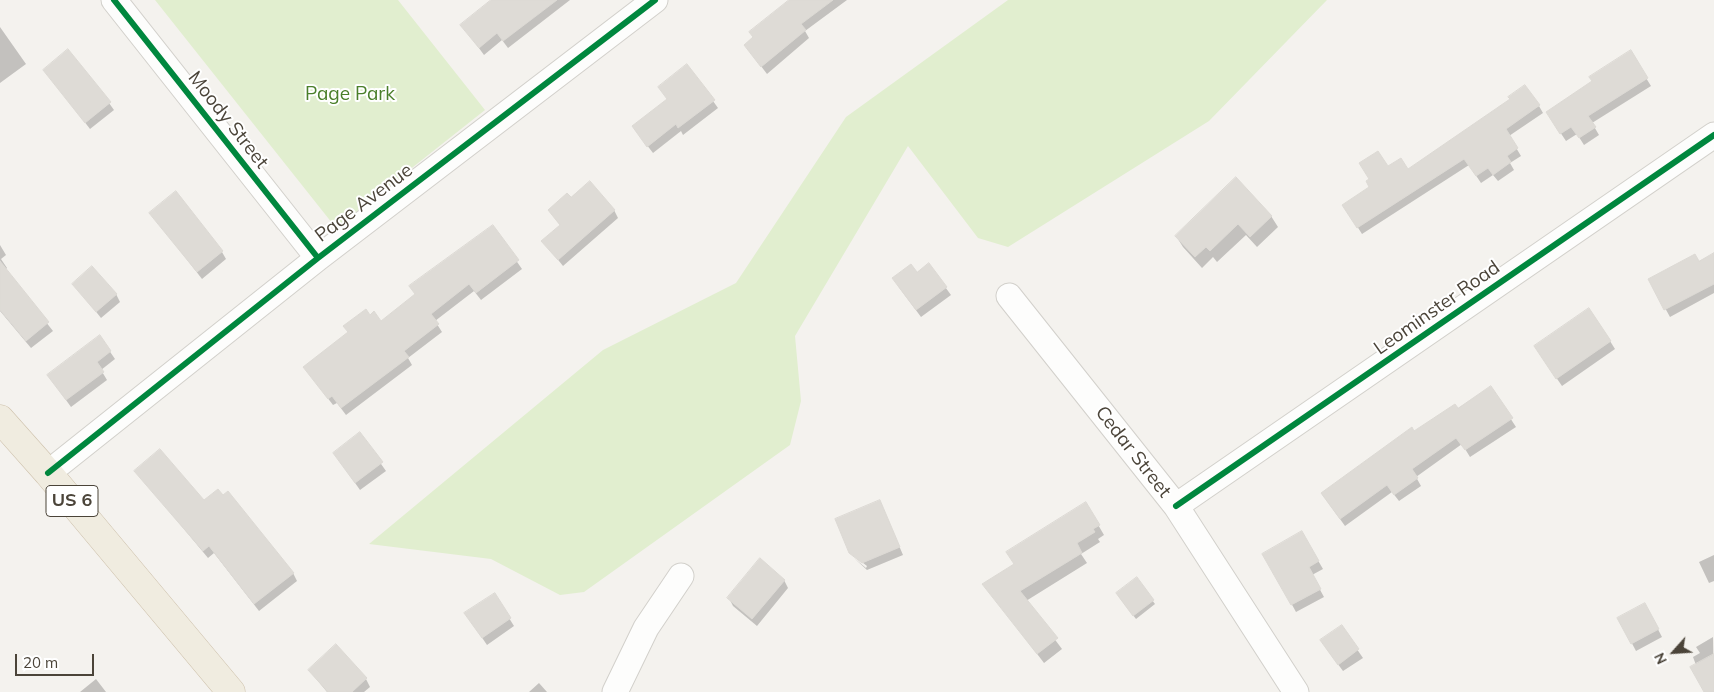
<!DOCTYPE html>
<style>
body{margin:0}
#map{position:relative;width:1714px;height:692px;overflow:hidden;background:#f4f2ee;font-family:Mulish,sans-serif}
canvas{display:block}
.north{position:absolute;left:1649px;top:627px;width:50px;height:50px;-webkit-text-stroke:4px #fff;paint-order:stroke;rotate:244deg;font-size:14px;font-weight:700;line-height:20px;text-align:center;color:#4b4439}
.north::after{content:'';display:block;margin:auto;width:18px;height:22px;background:#4b4439;clip-path:polygon(50% 0,100% 100%,50% 72%,0 100%)}
.scale{position:absolute;left:15px;top:654px;width:79px;height:22px;box-sizing:border-box;border:2px solid #4b4439;border-top:0;padding-left:6px;font-size:15px;line-height:18px;white-space:nowrap;color:#4b4439;-webkit-text-stroke:4px #fff;paint-order:stroke}
</style>
<div id="map">
<canvas width="1714" height="692"></canvas>
<div class="north">N</div>
<div class="scale">20 m</div>
</div>
<script>
const ctx = document.querySelector('canvas').getContext('2d');
ctx.lineJoin = 'round';
function fill(path, color) {
  ctx.fillStyle = color;
  ctx.fill(path, 'evenodd');
}
function strokePath(path, color, width, dash) {
  ctx.strokeStyle = color;
  ctx.lineWidth = width;
  ctx.lineCap = dash ? 'butt' : 'round';
  ctx.setLineDash(dash || []);
  ctx.stroke(path);
}
function write(font, color, halo, rows, align = 'center') {
  ctx.font = font + ' Mulish,sans-serif';
  ctx.lineWidth = 4;
  ctx.setLineDash([]);
  ctx.textBaseline = 'middle';
  ctx.strokeStyle = halo;
  ctx.fillStyle = color;
  for (const [text, x, y, turn = 0] of rows) {
    ctx.save();
    ctx.translate(x, y);
    ctx.rotate((+turn || 0) * Math.PI / 180);
    ctx.textAlign = isNaN(turn) ? turn : align;
    if (halo) ctx.strokeText(text, 0, 0);
    ctx.fillText(text, 0, 0);
    ctx.restore();
  }
}
fill(new Path2D(`
 M155,0H398L485,110L336,228Z
 M1008,0H1327L1209,121L1008,247L978,238L908,146L795,336L801,401L790,445L584,592L560,595L491,559L369,544L603,350L736,283L846,117Z`), '#e1eecf');
fill(new Path2D(`
 M493,0H570L508,48L502,40L484,55L462,25Z
 M791,0H847L805,31L809,38L767,74L745,45Z
 M0,27L26,64L0,83Z
 M1630,52L1651,86L1592,123L1599,135L1584,145L1577,134L1566,141L1552,120Z
 M45,70L109,103L114,110L90,129Z
 M713,101L718,108L683,135L681,131L653,153L633,127Z
 M1539,106L1543,113L1509,136L1521,156L1510,163L1514,170L1498,181L1493,175L1481,183L1469,165L1362,234L1348,212L1388,168L1408,171Z
 M571,199L614,210L618,218L563,266L543,241L561,226L549,210Z
 M151,213L222,252L226,259L202,279Z
 M1271,216L1278,227L1257,247L1246,235L1217,262L1213,257L1202,268L1183,247L1176,236Z
 M492,226L522,269L481,300L474,291L435,321L442,332L408,358L412,365L346,415L337,403L333,405L304,367L370,316L381,322L416,295Z
 M0,245L6,255L1,259L7,268L5,270L53,331L31,348L0,311Z
 M1714,254V293L1670,317L1649,279L1698,262Z
 M929,265L951,295L921,317L898,286Z
 M74,284L116,294L120,302L101,318Z
 M100,337L115,359L101,370L107,380L71,407L48,375Z
 M1610,341L1615,349L1562,386L1540,354Z
 M1490,387L1516,427L1470,457L1462,444L1416,477L1421,486L1399,501L1392,492L1345,526L1322,494L1414,432L1458,409Z
 M360,434L386,471L360,490L334,453Z
 M136,471L204,502L293,573L297,581L259,611L214,553L208,558Z
 M880,501L903,555L867,570L854,558L866,568L867,566L850,553Z
 M1086,504L1104,535L1098,539L1100,542L1081,554L1087,563L1026,601L1062,649L1044,663L984,584L1015,564Z
 M1302,533L1323,569L1312,575L1324,597L1296,612L1264,554Z
 M1714,555V581L1709,583L1699,562Z
 M1137,579L1155,604L1136,619L1119,597Z
 M784,580L788,588L757,626L733,606L729,598Z
 M494,594L514,626L487,645L470,620Z
 M1649,612L1662,637L1636,651L1619,619Z
 M1341,626L1363,658L1343,671L1326,648Z
 M1713,637L1714,692H1706L1693,657L1700,653L1696,647Z
 M309,670L366,679L370,687L364,692H327Z
 M96,679L106,692H80Z
 M539,683L547,692H529Z`), '#0003');
const building = new Path2D(`
 M491,0H557L503,41L497,33L479,48L460,25Z
 M789,0H833L801,24L806,30L761,67L744,45L753,37L749,32Z
 M68,49L111,102L85,123L43,70Z
 M1631,50L1648,78L1588,116L1596,127L1579,138L1571,127L1560,134L1546,112L1592,81L1589,77Z
 M687,64L715,100L678,128L676,124L647,147L632,126L667,99L658,87Z
 M1525,85L1540,105L1506,129L1518,148L1507,156L1511,162L1493,175L1488,168L1476,176L1464,159L1357,228L1342,205L1369,187L1366,181L1369,179L1359,163L1378,151L1388,166L1401,158L1408,169L1510,99L1508,97Z
 M1236,177L1272,216L1250,237L1238,224L1210,251L1206,247L1195,257L1175,236Z
 M590,181L615,210L558,260L541,241L560,225L548,210L567,193L571,197Z
 M176,191L223,251L197,272L149,213Z
 M493,225L519,260L476,293L469,284L431,314L439,324L404,351L409,357L341,408L332,396L328,399L303,367L348,332L343,326L366,309L370,315L374,311L381,321L415,294L409,286Z
 M1714,253V284L1664,310L1648,279L1695,254L1699,261Z
 M0,261L49,322L26,341L0,310Z
 M929,263L947,287L916,310L892,278L911,264L917,272Z
 M92,266L117,294L96,312L72,284Z
 M1589,308L1611,341L1556,379L1534,346Z
 M100,335L111,351L97,362L104,372L66,400L47,375Z
 M1491,386L1513,418L1465,450L1456,438L1412,469L1418,478L1394,495L1387,485L1340,519L1321,493L1412,427L1414,431L1455,404L1458,408Z
 M360,432L383,462L355,483L333,453Z
 M160,449L204,500L218,489L223,495L228,491L294,573L254,604L209,546L203,551L134,471Z
 M880,500L900,547L862,563L849,553L835,519Z
 M1086,502L1100,525L1093,529L1095,532L1077,543L1082,553L1020,591L1058,638L1037,654L982,584L1014,564L1006,552Z
 M1302,531L1319,561L1309,567L1321,589L1291,605L1262,554Z
 M760,558L785,580L752,619L727,598Z
 M1137,577L1154,600L1133,616L1116,593Z
 M495,593L511,618L482,638L464,613Z
 M1645,603L1659,629L1631,644L1617,618Z
 M1342,625L1359,649L1338,665L1320,640Z
 M336,644L367,678L352,692H328L308,670Z
 M1714,654V692H1704L1690,667Z`);
fill(building, '#dedbd6');
strokePath(building, '#dcd9d4', 1);
const minor = new Path2D(`
 M114,0L318,258
 M1009,296L1176,506L1296,692
 M48,473L318,258L655,0
 M1176,506L1714,135
 M615,692L646,628L681,576`);
const trunk = new Path2D(`
 M0,419L48,473L231,692`);
strokePath(minor, '#d2d0cb', 27);
strokePath(trunk, '#ccbfa9', 29);
strokePath(minor, '#fdfdfc', 25);
strokePath(trunk, '#f0ece0', 28);
strokePath(new Path2D(`
 M114,0L318,258
 M48,473L318,258L655,0
 M1176,506L1714,135`), '#00873e', 6);
for (const [x, y, w] of [
 [72,501,52]
]) {
  const box = new Path2D();
  box.roundRect(x - w / 2, y - 15.5, w, 31, 4);
  ctx.fillStyle = '#fff';
  ctx.fill(box);
  strokePath(box, '#4b4439', 1);
}
write('bold 18px', '#4b4439', null, [
 ["US 6",72,501]
]);
write('19px', '#4a7f2a', '#fff', [
 ["Page Park",350,94]
]);
write('19px', '#4b4439', '#fff', [
 ["Moody Street",228,120,52],
 ["Page Avenue",364,203,-37],
 ["Leominster Road",1437,308,-35],
 ["Cedar Street",1133,452,52]
]);
</script>
